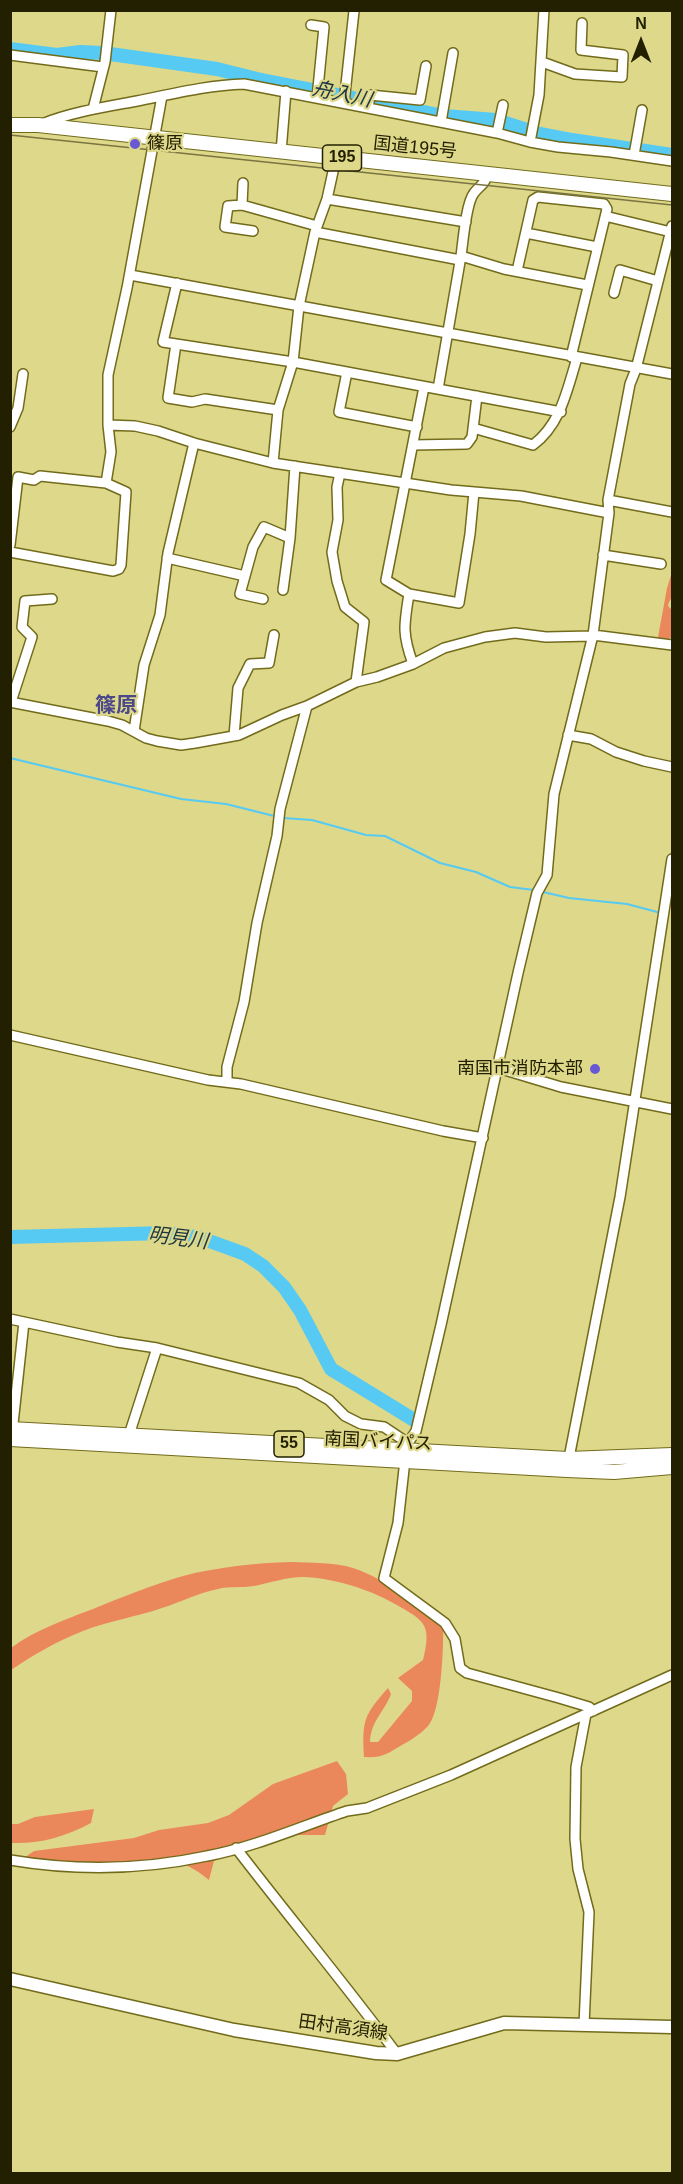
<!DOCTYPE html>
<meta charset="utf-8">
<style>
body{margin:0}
#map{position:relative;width:683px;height:2184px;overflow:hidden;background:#ded88b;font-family:Arial,sans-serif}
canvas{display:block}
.frame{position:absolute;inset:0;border:12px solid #232001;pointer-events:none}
.north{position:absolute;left:611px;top:12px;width:60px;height:60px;-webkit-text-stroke:4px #ded88b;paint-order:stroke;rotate:0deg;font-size:16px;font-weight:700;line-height:24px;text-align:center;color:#232001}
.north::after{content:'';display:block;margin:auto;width:21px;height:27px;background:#232001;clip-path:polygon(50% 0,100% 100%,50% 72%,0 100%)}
</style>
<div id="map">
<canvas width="683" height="2184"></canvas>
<div class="frame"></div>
<div class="north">N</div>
</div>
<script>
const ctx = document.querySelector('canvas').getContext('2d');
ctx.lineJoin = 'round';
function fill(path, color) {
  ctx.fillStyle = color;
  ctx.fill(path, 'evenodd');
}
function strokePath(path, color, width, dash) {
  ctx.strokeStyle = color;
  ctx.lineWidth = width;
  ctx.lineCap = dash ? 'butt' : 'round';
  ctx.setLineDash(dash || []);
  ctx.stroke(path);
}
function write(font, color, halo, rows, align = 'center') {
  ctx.font = font + ' Arial,"Noto Sans JP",sans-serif';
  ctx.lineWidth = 4.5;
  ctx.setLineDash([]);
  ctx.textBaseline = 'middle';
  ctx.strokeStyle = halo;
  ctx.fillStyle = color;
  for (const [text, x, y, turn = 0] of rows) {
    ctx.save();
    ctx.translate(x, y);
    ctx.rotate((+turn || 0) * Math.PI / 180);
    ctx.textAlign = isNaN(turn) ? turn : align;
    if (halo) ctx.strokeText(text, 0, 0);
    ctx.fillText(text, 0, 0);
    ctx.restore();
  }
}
fill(new Path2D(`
 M672,572V597L669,602L668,606L672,610V637L664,641L658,637L667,588Z
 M291,1562C311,1563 334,1562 353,1568C384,1578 415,1603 443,1621C444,1642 442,1711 428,1726C422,1733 411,1740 402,1745C387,1754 382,1758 364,1757C362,1720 364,1715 388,1688L391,1694C384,1713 371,1720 370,1742H378L412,1701V1691L398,1678L423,1660C432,1624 425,1621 395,1604C369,1589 333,1578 303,1577C286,1577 270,1583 254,1586C242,1588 229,1586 218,1589C198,1593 181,1602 162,1608C136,1617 108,1621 83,1631C57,1641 33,1655 11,1670V1648C35,1630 64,1620 93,1609C122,1597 152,1585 183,1576C217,1567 256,1563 291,1562Z
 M337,1761L346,1774L348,1794L333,1806L325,1835H292L214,1861L209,1880C199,1872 189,1865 177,1862C167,1860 154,1863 144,1864C106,1868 56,1881 21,1860L34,1851L134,1838L159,1830L208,1823L229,1815L273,1784Z
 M94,1809L91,1823C64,1837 41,1844 11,1843V1824H18L35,1817Z`), '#eb885b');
strokePath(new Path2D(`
 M10,758L181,799L226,804L278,817
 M283,818L312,820L366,835L385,836L440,863L476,872L510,887L534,890
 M543,892L569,898L627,904L661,913`), '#56caf2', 2);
strokePath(new Path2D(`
 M10,49L57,55L80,52L103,53L217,69L257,79L444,116L496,120L536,133L572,140L672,155
 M10,1237L167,1233L201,1238L245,1254L263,1266L284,1287L300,1310L331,1369L414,1420`), '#56caf2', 14);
const minor = new Path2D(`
 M311,25L324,27L317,98
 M10,55L103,67
 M542,62L575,74L622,77L623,55L581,50L582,23
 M344,103L354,11
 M368,108L370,95L420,100L426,66
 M93,109L105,62L111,10
 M441,122L453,53
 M42,124C72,112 105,107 137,101C172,94 208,85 244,84L497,133L530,142L558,147L611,152L672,161
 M497,133L503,105
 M530,142L539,95L544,10
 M281,152L286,91
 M634,155L642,110
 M488,174C484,186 480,185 474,193C466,203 463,242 461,256L504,269L587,285
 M327,199L466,222
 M242,205L243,183
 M609,217L671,232
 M253,231L225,227L228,206L242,205L317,226
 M315,232L460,260
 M526,233L597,247
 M517,271L533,200L538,197L604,204L607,209L571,357
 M130,275L672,374
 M177,283L163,342L293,362L561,412
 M614,293L620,270L658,281
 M176,344L168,398L192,402L205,399L278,410
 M347,372L339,412L417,427
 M438,389L461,256
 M108,425L135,426L158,431L194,443L273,463L451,490L521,496L609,513
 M10,427L18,408L23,374
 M473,428L533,445C561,424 567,390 577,358
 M413,445L467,444L472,437L477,396
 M273,463L278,410L293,362L299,306L315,232L327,199L336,158
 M340,473L337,487L338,520L332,552L337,581L345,607L364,622L356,682
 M608,500L672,512
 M10,545L18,477L34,480L40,476L106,483L111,452L108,425V375L127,288L162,96
 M10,552L113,571L119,569L121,565L126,492L106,483
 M603,555L661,564
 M167,558L245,576L253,547L264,527L290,538L295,466
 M245,576L240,594L263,599
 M283,590L290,538
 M409,594L386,580L424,387
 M593,635L672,645
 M413,664C402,634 404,625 409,594L459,603L470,534L474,492
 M10,702L108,721L122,725L146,738L157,741L181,745L195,743L239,735L282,715L307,706L356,682L377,677L413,664L444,648L485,637L515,633L546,637L592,636
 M11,702L32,637L22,627L25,601L52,599
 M134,731L144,665L160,615L168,553L194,443
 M568,735L591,739L616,752L644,761L672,767
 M234,736L238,688L250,664L269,663L274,635
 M10,1035L208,1080L241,1084L443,1131L483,1138
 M498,1068L561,1087L672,1109
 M227,1082V1067L244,1002L257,923L277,836L280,809L307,706
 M10,1319L117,1342L157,1348L299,1383L329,1400L345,1416L361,1424L384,1427L408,1443
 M12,1433L24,1322
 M129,1435L157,1348
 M568,1463L620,1197L672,859
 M593,1711L589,1707L559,1698L467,1673L460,1668L455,1639L445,1623L384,1578L398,1523L406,1451L408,1443L416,1431L441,1325L518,973L537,893L547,875L554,794L593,635L609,513L608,500L630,384L636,369L672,226
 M236,1848C289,1917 345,1984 397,2054
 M10,1860C76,1871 142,1870 207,1856C255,1847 302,1826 347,1811L367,1808L451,1775L672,1675
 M584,2025L589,1912L578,1869L575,1839L576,1767L586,1714`);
const major = new Path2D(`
 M10,1979L234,2030L376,2053L397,2054L504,2023L672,2027`);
const highway = new Path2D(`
 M10,125H38L672,194
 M10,1429L568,1459L672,1455
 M10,1439L567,1470L614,1472L672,1467`);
strokePath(minor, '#726b1b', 12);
strokePath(major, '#726b1b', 15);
strokePath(highway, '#726b1b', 16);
strokePath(minor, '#fff', 9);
strokePath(major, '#fff', 12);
strokePath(highway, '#fff', 14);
strokePath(new Path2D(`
 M10,135L672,205`), '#797440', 1.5);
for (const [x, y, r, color] of [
 [135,144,6,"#6859d2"],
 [595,1069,6,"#6859d2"]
]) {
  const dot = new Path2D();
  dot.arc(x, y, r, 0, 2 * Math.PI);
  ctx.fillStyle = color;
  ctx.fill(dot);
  strokePath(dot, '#ded88b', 2);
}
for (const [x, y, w] of [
 [342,158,39],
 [289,1444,30]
]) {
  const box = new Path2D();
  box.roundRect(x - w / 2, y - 13, w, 26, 4.5);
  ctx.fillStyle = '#ded88b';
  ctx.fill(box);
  strokePath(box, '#232001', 1.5);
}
write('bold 16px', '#232001', null, [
 ["195",342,158],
 ["55",289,1444]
]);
write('18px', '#232001', '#ded88b', [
 ["篠原",147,144],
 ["南国市消防本部",583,1069,"right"]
], 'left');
write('18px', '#232001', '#ded88b', [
 ["国道195号",415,148,6],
 ["南国バイパス",378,1442,3],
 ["田村高須線",343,2028,8]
]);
write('italic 20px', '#1d3640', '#ded88b', [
 ["舟入川",342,95,12],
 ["明見川",178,1239,7]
]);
write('bold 21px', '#4d4988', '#ded88b', [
 ["篠原",116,706]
]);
</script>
